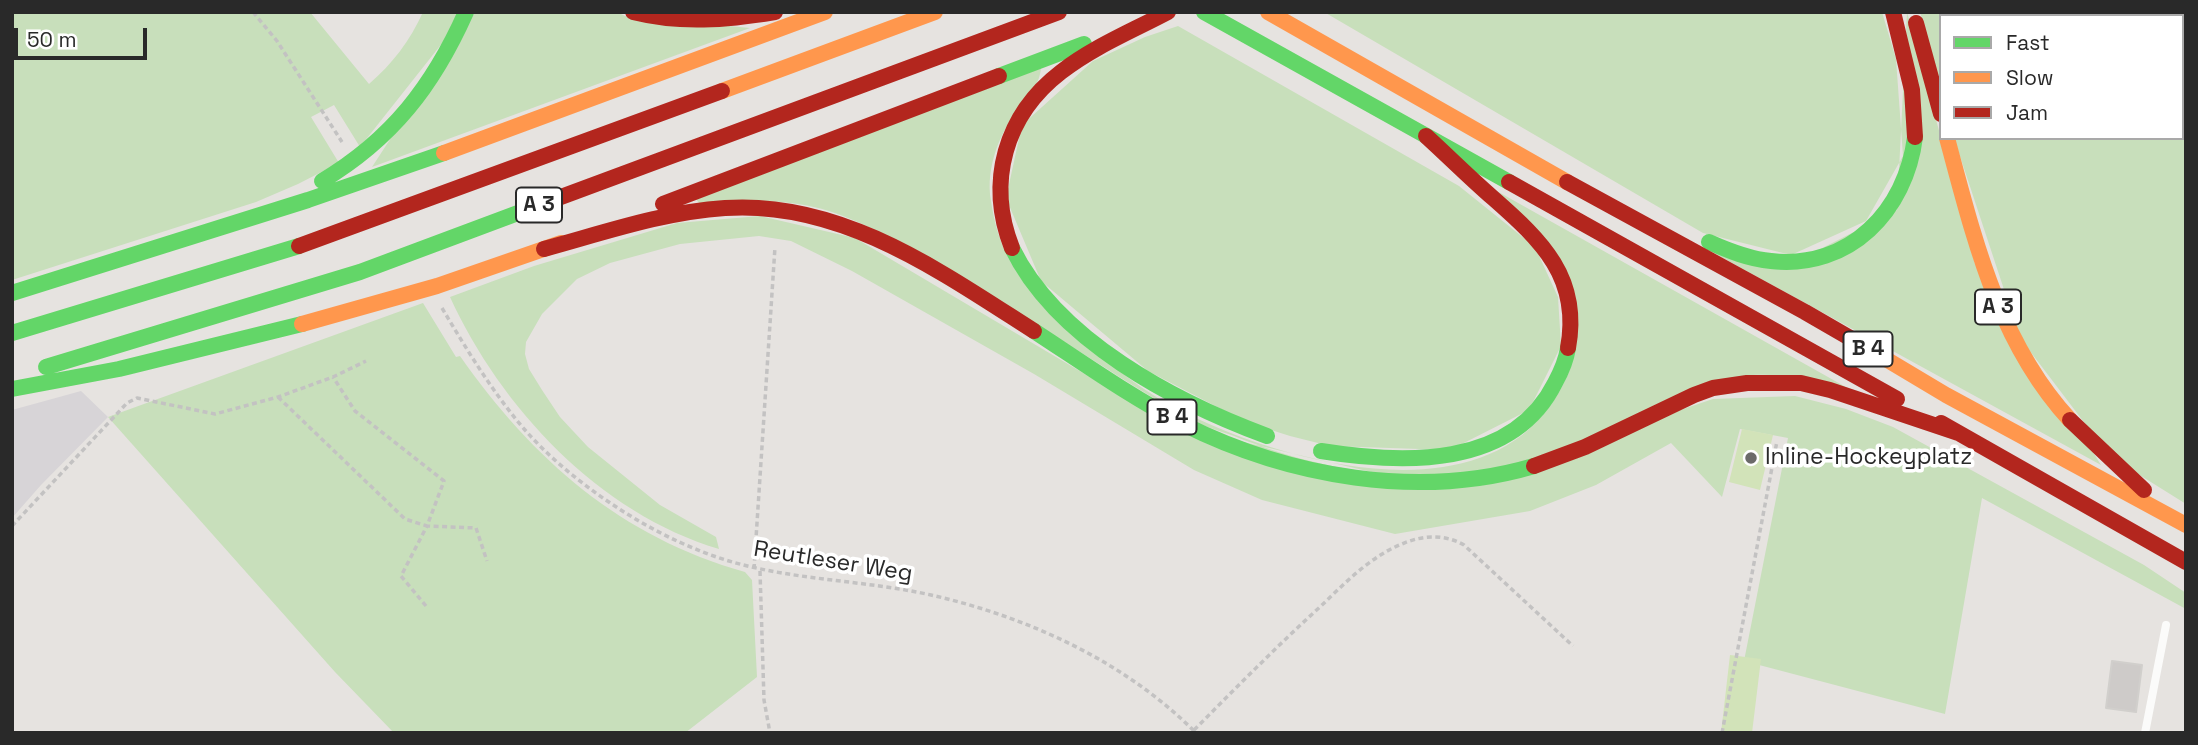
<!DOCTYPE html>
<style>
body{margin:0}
#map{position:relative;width:2198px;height:745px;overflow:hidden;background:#e6e3e0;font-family:"Space Grotesk",sans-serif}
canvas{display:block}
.frame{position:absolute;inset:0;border:14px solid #292929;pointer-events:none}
.legend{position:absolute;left:1939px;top:14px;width:245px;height:126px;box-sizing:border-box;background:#fff;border:2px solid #a9a9a9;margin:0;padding:9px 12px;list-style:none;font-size:21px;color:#292929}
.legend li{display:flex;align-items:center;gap:14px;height:35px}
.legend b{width:35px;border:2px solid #a9a9a9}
.scale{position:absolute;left:14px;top:28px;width:133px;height:32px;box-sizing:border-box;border:4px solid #292929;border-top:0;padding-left:9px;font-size:21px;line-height:24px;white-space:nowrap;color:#292929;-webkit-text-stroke:5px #fff;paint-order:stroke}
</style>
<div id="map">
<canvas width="2198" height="745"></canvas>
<div class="frame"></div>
<ul class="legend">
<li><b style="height:9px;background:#63d668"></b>Fast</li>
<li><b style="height:9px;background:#ff974d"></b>Slow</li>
<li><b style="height:9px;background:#b3261e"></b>Jam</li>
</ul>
<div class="scale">50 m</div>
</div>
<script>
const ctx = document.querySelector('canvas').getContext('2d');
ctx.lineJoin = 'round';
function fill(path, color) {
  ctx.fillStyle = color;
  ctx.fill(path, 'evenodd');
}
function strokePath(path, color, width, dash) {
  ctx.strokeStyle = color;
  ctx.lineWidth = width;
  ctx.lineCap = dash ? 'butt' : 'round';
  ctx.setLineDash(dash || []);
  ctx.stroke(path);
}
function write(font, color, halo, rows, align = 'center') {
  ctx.font = font + ' "Space Grotesk",sans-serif';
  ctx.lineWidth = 7;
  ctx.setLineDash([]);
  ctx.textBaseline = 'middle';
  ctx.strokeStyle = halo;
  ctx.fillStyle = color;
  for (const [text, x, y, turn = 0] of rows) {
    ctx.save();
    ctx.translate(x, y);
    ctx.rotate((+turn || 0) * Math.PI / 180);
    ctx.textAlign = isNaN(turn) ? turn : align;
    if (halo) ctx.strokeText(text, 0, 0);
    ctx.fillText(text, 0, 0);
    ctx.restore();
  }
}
fill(new Path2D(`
 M81,391L108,417L41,485L12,518V410Z`), '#d7d4d7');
fill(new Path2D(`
 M12,12H310L369,84C392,64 410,41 423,12H458L447,37L360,147L334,105L311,117L339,163L298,184L256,202L12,280Z
 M473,12H617L625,16L750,28L372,167Z
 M1324,12H1882L1896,59L1903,156L1866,221L1791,255L1703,233Z
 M1907,12L1975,264L2101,465L1712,252L1779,270L1897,210Z
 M1920,12H2186V504L2138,474L2099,442L2020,338L1954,138H2182V16H1941V89Z
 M1178,26L1459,186L1535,247L1558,297L1561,346L1529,410L1450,450L1330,446L1290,436L1246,422L1148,371L1041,281L1006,198L1022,125L1093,61L1145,37Z
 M1041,67C1040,84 1031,91 1021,104C1001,131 985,166 991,201C994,222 1000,244 1011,263C1024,286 1043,302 1062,320C1098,355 1137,389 1183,412C1280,460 1459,512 1542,416C1558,397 1569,378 1574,353C1588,282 1545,233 1495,190L1885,409C1844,393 1799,372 1753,375C1687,380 1632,421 1573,446C1537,460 1499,469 1460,473C1382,481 1306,465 1234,436C1219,431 1203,426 1190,419C1151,398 1114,373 1077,350C1023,317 969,284 915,251C878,231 840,210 798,204C765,199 733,202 700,204L696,199Z
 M760,216L855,238L1171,425L1444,489L1713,399L1795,396L1846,409L1893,427L2144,565L2186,593V609L1982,498L1945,714L1744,661L1788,438L1740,429L1722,497L1671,443L1596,485L1530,511L1395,534L1262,500L1194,470L1034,374L852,271L791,241L759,236L680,244L610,263L577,279L542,314L526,342L525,354L529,369L542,390L560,417L588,447L660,505L716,537L719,549C599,513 501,408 450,297L534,266L677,223Z
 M423,303L456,357L460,356C533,460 621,537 745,572L752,580L757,677L685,733H394L335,672L108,417Z`), '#c8dfbb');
fill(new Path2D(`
 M1742,429L1773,435L1760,490L1729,482Z
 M1730,655L1761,659L1752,733H1721Z`), '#d2e3b9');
const building = new Path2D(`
 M2112,661L2142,665L2136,712L2106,708Z`);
fill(building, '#cecbc9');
strokePath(building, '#d1cfcc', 2);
strokePath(new Path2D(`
 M253,12L277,41L342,142
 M442,308C467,350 493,393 525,430C569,480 640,528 703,552C776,581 855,578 931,595C1028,617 1126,662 1196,733
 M278,397L405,519L427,526L444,481L355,411L333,377
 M12,526L127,403L137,398L215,414L278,397L333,377L366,361
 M754,569L775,247
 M760,571L764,700L770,733
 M426,606L401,576L427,526L476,528L487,561
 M1194,730C1236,688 1277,646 1321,606C1345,583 1371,556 1402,544C1422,535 1445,534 1464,545L1573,646
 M1722,733L1777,441`), '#c3c2c2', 3.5, [5, 3.5]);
strokePath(new Path2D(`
 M2145,733L2166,625`), '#fbfbfa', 8);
strokePath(new Path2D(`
 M1204,12L1509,182
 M999,76L1084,44
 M322,181C392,139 433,86 466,12
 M1709,242C1729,251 1749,259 1771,261C1850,270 1906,210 1915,137
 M1012,248C1057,340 1175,402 1267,436
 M12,293L308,200L444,153
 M1034,331C1083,363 1131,397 1183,424C1289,477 1419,500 1534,466
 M12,333L299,246
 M46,367L360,272L542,204
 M12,389L119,369L302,324
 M1321,451C1402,464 1512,469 1555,383C1561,372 1566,361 1568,348`), '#63d668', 16);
strokePath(new Path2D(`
 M1268,12L1567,182
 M722,91L935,12
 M1947,138C1974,238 1998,342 2070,420
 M444,153L825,12
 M302,324L437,286L561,243
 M1869,349L1946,395L2186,525`), '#ff974d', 16);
strokePath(new Path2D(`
 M633,12C681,24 726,20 775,12
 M1893,12L1912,90L1915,137
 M1916,23L1941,114
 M1426,136C1449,157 1470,178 1493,198C1542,241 1581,278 1568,348
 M1509,182L1897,399
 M1567,182L1805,312L1869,349
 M542,204L1059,12
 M663,204L999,76
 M299,246L722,91
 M1012,248C986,182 1005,115 1061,72C1093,47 1132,31 1168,12
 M544,249C603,233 663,212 725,208C841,200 940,271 1034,331
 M2070,420L2144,490
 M1941,423L2186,562
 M1534,466L1585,447L1694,395L1713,388L1747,383H1801L1830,390L1958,433`), '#b3261e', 16);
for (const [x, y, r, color] of [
 [1751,458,7,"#6b6a69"]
]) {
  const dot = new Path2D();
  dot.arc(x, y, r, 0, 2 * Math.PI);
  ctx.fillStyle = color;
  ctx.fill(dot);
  strokePath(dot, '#fff', 2.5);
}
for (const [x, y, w] of [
 [539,205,46],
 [1998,307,46],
 [1868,349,49],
 [1172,417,49]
]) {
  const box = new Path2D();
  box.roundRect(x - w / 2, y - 17.5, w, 35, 5);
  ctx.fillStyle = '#fff';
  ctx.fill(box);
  strokePath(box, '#292929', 2);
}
write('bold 21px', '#292929', null, [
 ["A 3",539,205],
 ["A 3",1998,307],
 ["B 4",1868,349],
 ["B 4",1172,417]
]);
write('23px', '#292929', '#fff', [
 ["Inline-Hockeyplatz",1765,458]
], 'left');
write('23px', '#292929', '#fff', [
 ["Reutleser Weg",833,562,9]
]);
</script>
